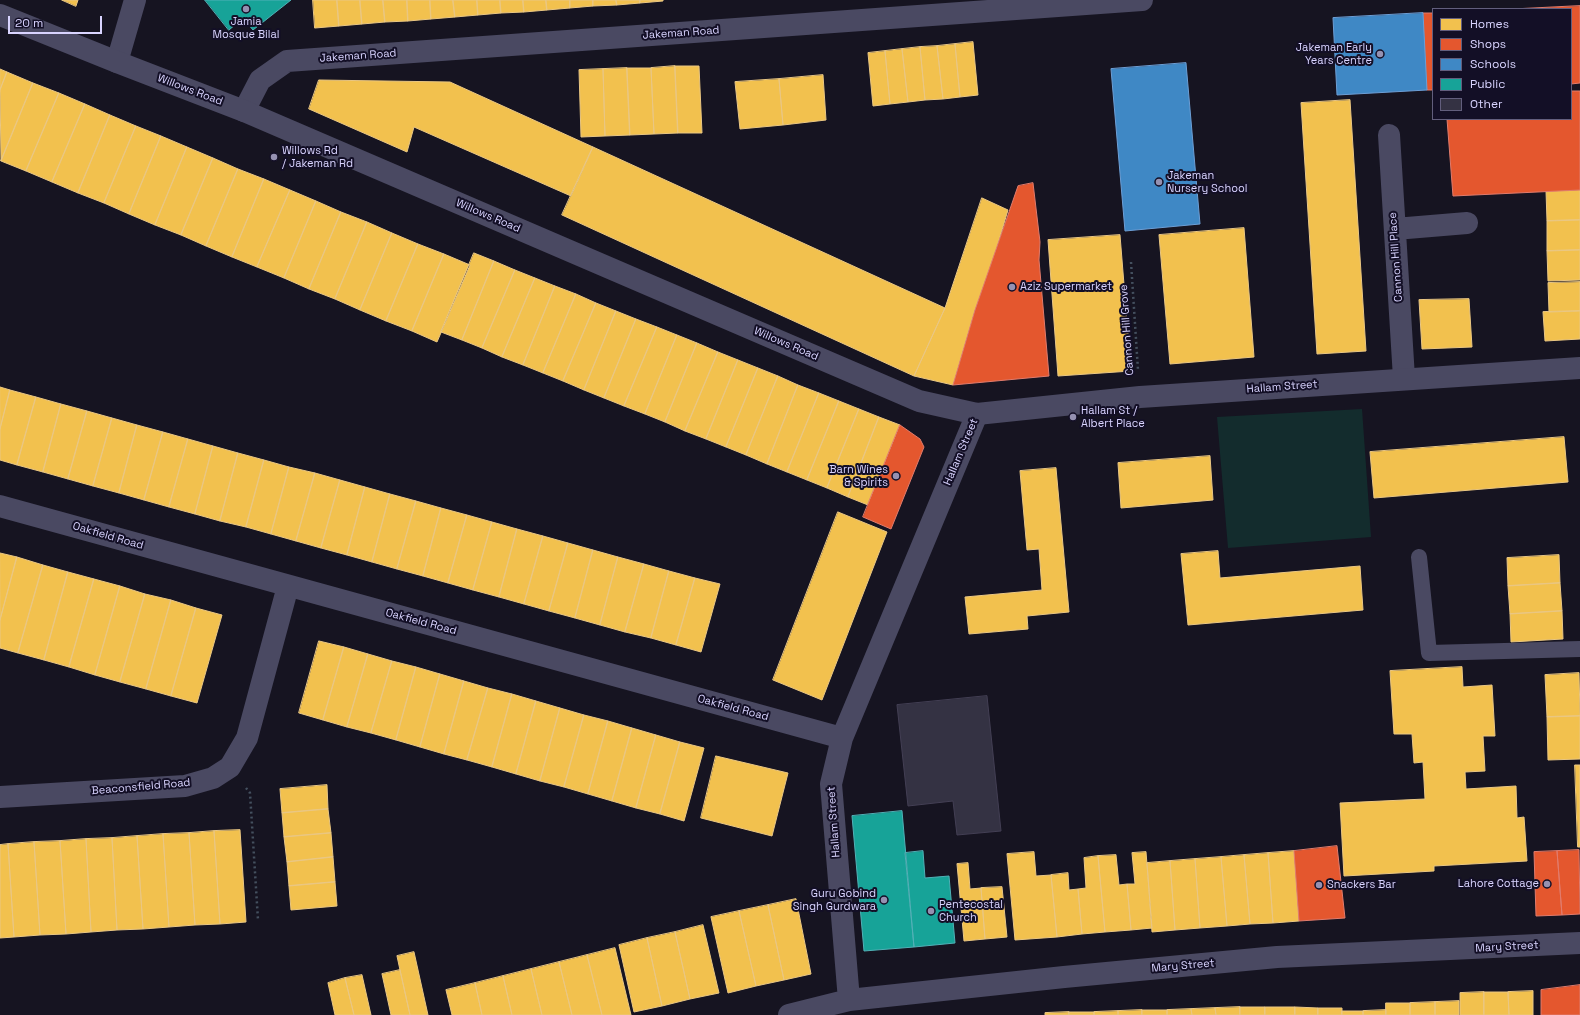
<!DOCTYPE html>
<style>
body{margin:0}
#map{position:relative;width:1580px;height:1015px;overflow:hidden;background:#161421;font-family:"Space Grotesk",sans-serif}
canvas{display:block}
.legend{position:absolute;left:1432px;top:8px;width:140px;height:112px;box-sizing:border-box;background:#130f26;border:1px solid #625e7d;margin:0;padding:5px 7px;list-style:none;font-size:12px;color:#d9d4ff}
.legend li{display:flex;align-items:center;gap:8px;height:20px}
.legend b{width:20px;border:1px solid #625e7d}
.scale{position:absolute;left:8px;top:16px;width:94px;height:18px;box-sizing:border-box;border:2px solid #d9d4ff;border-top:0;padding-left:5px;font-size:12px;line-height:14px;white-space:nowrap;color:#d9d4ff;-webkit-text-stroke:3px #130f26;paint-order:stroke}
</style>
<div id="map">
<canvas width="1580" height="1015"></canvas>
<ul class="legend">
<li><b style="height:11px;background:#f2c14e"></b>Homes</li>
<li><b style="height:11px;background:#e4572e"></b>Shops</li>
<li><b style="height:11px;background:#3f88c5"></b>Schools</li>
<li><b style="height:11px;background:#17a398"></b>Public</li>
<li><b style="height:11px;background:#343243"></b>Other</li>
</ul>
<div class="scale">20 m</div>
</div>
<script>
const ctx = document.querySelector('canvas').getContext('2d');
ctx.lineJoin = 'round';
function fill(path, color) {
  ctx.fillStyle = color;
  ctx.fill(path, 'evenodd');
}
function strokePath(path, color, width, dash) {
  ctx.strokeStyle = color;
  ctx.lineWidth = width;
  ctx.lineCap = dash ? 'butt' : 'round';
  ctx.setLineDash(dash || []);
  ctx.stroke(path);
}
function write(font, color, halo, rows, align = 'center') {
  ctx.font = font + ' "Space Grotesk",sans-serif';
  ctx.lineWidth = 4;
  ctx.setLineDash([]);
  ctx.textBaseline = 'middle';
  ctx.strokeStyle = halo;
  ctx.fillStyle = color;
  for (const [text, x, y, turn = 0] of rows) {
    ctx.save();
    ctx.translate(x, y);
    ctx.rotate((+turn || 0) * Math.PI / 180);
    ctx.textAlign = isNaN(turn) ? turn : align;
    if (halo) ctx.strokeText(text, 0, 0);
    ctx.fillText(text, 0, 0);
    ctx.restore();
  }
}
fill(new Path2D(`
 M1362,409L1371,537L1228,548L1217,417Z`), '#132c2d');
const homes = new Path2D(`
 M62,0H78L76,6Z
 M313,0H337L339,26L315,28Z
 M337,0H360L362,24L339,26Z
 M360,0H383L385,22L362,24Z
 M383,0H407L408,21L385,22Z
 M407,0H430L431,19L408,21Z
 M430,0H453L455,17L431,19Z
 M453,0H477L478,15L455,17Z
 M477,0H500L501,13L478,15Z
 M500,0H523L524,12L501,13Z
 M523,0H546L547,10L524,12Z
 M546,0H570V8L547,10Z
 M570,0H593V6L570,8Z
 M593,0H616L617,5L593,6Z
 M616,0H640V3L617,5Z
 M640,0H663V1L640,3Z
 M973,42L978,95L960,97L955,44Z
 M955,44L960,97L943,99L937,46Z
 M937,46L943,99L925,100L920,47Z
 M920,47L925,100L908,102L902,49Z
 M902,49L908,102L890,104L885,51Z
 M885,51L890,104L873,106L868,53Z
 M675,66H699L702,133H678Z
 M675,66L678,133L654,134L651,68Z
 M627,68H651L654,134L630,135Z
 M627,68L630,135L605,136L603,69Z
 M0,69L7,72L0,90Z
 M603,69L605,136L581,137L579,70Z
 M7,72L33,83L1,161L0,90Z
 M823,75L826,120L783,125L779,79Z
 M779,79L783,125L740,129L735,82Z
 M319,80L450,82L593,147L571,196L414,127L407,152L309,109Z
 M33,83L59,93L26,171L1,161Z
 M59,93L85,104L52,182L26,171Z
 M1350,100L1366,351L1317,354L1301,103Z
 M85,104L110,115L78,193L52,182Z
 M110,115L136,126L104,203L78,193Z
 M136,126L161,136L129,214L104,203Z
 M161,136L187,147L155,225L129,214Z
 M187,147L213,158L181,235L155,225Z
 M593,147L945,308L914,376L562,215Z
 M213,158L238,169L206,246L181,235Z
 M238,169L264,179L232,257L206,246Z
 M264,179L290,190L257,267L232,257Z
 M290,190L316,201L284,278L257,267Z
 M1580,190V220L1547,221L1546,191Z
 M982,198L1008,210L992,264L975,310L953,385L914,376L945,308Z
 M316,201L341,212L309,289L284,278Z
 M341,212L367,222L335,299L309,289Z
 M1580,220V250L1547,251V221Z
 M367,222L392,233L360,310L335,299Z
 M1244,228L1254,357L1170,364L1159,235Z
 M392,233L418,244L386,321L360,310Z
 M1120,235L1131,371L1058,376L1048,240Z
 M418,244L444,254L412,331L386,321Z
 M1580,250V280L1548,281L1547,251Z
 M474,253L494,261L462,340L441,332Z
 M444,254L470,265L437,342L412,331Z
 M494,261L515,270L482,348L462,340Z
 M515,270L535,278L502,357L482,348Z
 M535,278L555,286L523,365L502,357Z
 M1580,282V311L1549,312L1548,283Z
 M555,286L576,294L543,373L523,365Z
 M576,294L596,303L563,381L543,373Z
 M1469,299L1472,347L1422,349L1419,300Z
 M596,303L616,311L584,390L563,381Z
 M616,311L636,319L604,398L584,390Z
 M1580,311V339L1545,341L1543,312Z
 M636,319L657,327L624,406L604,398Z
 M657,327L677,335L645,414L624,406Z
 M677,335L697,343L665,422L645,414Z
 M697,343L718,352L685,431L665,422Z
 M718,352L738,360L706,439L685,431Z
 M738,360L758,368L726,447L706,439Z
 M758,368L778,376L746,455L726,447Z
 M778,376L798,385L767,464L746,455Z
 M798,385L819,393L787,472L767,464Z
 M0,387L10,390L0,429Z
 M10,390L36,397L17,465L0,460V429Z
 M819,393L839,401L807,480L787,472Z
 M36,397L61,404L43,472L17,465Z
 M839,401L859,409L827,488L807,480Z
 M61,404L87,411L68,479L43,472Z
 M859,409L879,417L848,497L827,488Z
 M87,411L112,418L93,486L68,479Z
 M879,417L900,425L868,505L848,497Z
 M112,418L137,425L119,493L93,486Z
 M137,425L163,432L144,500L119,493Z
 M163,432L188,439L169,507L144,500Z
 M1564,437L1568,482L1374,498L1370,452Z
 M188,439L213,446L195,514L169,507Z
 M213,446L238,453L220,521L195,514Z
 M238,453L264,460L246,527L220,521Z
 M1210,456L1213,500L1121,508L1118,463Z
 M264,460L289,467L271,534L246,527Z
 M289,467L315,473L296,541L271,534Z
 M1056,468L1069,612L1027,616L1028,629L969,634L965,597L1042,590L1039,549L1027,550L1020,471Z
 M315,473L340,480L321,548L296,541Z
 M340,480L365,487L347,555L321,548Z
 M365,487L390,494L372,562L347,555Z
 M390,494L416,501L397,569L372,562Z
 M416,501L441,508L423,576L397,569Z
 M441,508L467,515L448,583L423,576Z
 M838,512L887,532L822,700L773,680Z
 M467,515L492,522L473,590L448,583Z
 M492,522L517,529L499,597L473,590Z
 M517,529L543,536L524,604L499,597Z
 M543,536L568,543L549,611L524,604Z
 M568,543L593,550L575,618L549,611Z
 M593,550L618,557L600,625L575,618Z
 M1218,551L1220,578L1360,566L1363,610L1188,625L1181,554Z
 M0,553L17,557L0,620Z
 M1559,555L1560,583L1508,586L1507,558Z
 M17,557L43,565L18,653L0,648V620Z
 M618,557L644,564L625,632L600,625Z
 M644,564L669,571L651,638L625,632Z
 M43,565L68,572L44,660L18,653Z
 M669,571L695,578L676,645L651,638Z
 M68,572L94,579L69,667L44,660Z
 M695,578L720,584L701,652L676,645Z
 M94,579L120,586L95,675L69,667Z
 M1560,583L1562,611L1510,614L1508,586Z
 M120,586L145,594L120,682L95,675Z
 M145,594L171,600L146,689L120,682Z
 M171,600L196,608L171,696L146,689Z
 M196,608L222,615L197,703L171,696Z
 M1562,611L1563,639L1511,642L1510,614Z
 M319,641L344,647L323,720L299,713Z
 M344,647L368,654L347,727L323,720Z
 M368,654L392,661L371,733L347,727Z
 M392,661L416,667L396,740L371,733Z
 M416,667L440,674L420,747L396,740Z
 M1462,667L1463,687L1492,685L1495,736H1483L1485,771L1465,772L1466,789L1516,786L1517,818L1524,817L1527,861L1434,866V871L1344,876L1340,803L1425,799L1423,762L1414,763L1412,734H1394L1390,671Z
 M1579,673L1580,716L1547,717L1545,675Z
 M440,674L464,681L444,754L420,747Z
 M464,681L488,688L467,760L444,754Z
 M488,688L512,694L492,767L467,760Z
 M512,694L536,701L516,774L492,767Z
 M536,701L560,708L540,781L516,774Z
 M560,708L584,715L564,787L540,781Z
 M584,715L608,721L588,794L564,787Z
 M1580,716V759L1548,760L1547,717Z
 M608,721L632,728L612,801L588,794Z
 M632,728L656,735L636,808L612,801Z
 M656,735L680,742L660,814L636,808Z
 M680,742L704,748L684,821L660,814Z
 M716,756L788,773L772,836L701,818Z
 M1575,765H1580V847H1578Z
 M327,785L328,809L282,813L280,789Z
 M328,809L331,833L284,837L282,813Z
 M240,830L246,922L220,924L214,831Z
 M214,831L220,924L195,925L189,833Z
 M189,833L195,925L169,927L163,834Z
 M331,833L333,857L287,862L284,837Z
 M163,834L169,927L143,929L137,836Z
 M137,836L143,929L117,930L112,838Z
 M112,838L117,930L91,932L86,839Z
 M86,839L91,932L66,934L60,841Z
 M60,841L66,934L40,935L34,842Z
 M34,842L40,935L14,937L8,844Z
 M8,844L14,937L0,938V845Z
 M1294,851L1299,921L1273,923L1268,853Z
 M1034,852L1036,876L1051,875L1057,937L1015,940L1007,854Z
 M1146,852L1152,928L1131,930L1127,884H1135L1132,853Z
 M1268,853L1273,923L1250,924L1244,855Z
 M1116,855L1119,885L1127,884L1131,930L1105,932L1098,856Z
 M1244,855L1250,924L1227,926L1221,857Z
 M1098,856L1105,932L1082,934L1078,889L1086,888L1084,858Z
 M333,857L335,882L289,886L287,862Z
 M1221,857L1227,926L1200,928L1195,859Z
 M1195,859L1200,928L1175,930L1170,861Z
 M1170,861L1175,930L1152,932L1147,863Z
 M968,863L970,889L981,888L985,939L964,941L957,864Z
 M1068,873L1069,890L1078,889L1082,934L1057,937L1051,875Z
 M335,882L337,906L291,910L289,886Z
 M1002,887L1007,937L985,939L981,888Z
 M796,899L811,974L784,980L768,905Z
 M768,905L784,980L756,986L739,911Z
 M739,911L756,986L728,993L711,917Z
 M703,925L719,993L690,999L675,932Z
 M675,932L690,999L662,1006L647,938Z
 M647,938L662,1006L634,1012L619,945Z
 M615,948L631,1015H602L587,955Z
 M414,952L428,1015H410L400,970L397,956Z
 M587,955L602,1015H572L559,962Z
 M559,962L572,1015H542L531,969Z
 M531,969L542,1015H512L503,976Z
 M400,970L410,1015H391L382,974Z
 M362,975L371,1015H354L345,978Z
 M503,976L512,1015H482L475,983Z
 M345,978L354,1015H335L328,983Z
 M475,983L482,1015H452L446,990Z
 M1533,991V1015H1509L1508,992Z
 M1484,992H1508L1509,1015H1484Z
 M1484,992V1015H1460V993Z
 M1459,1001V1015H1435V1002Z
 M1435,1002V1015H1410V1003Z
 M1386,1003H1410V1015H1386Z
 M1240,1007H1265V1015H1240Z
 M1240,1007V1015H1216L1215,1008Z
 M1265,1007H1295V1015H1265Z
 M1295,1007L1318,1008V1015H1295Z
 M1215,1008L1216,1015H1192L1191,1009Z
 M1318,1008H1342V1015H1318Z
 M1191,1009L1192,1015H1167V1010Z
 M1142,1010H1167V1015H1142Z
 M1142,1010V1015H1118V1011Z
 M1386,1010V1015H1363V1011Z
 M1118,1011V1015H1094V1012Z
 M1342,1011H1363V1015H1342Z
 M1069,1012H1094V1015H1069Z
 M1069,1012V1015H1045V1013Z`);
fill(homes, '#f2c14e');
strokePath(homes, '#eac783', 1);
const shops = new Path2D(`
 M1580,6V83L1571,84V9H1513Z
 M1423,13H1433V90H1427Z
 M1571,91H1580V190L1453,196L1447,119H1571Z
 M1033,183L1040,242L1039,260L1049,376L953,385L975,310L1018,186Z
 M900,425L920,439L924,447L891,529L863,517Z
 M1337,846L1345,918L1299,921L1294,851Z
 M1579,850L1580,914L1562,915L1557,851Z
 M1557,851L1562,915L1536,916L1534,852Z
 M1580,985V1015H1541V990Z`);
fill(shops, '#e4572e');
strokePath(shops, '#e17c6d', 1);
const schools = new Path2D(`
 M1423,13L1427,90L1337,95L1333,18Z
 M1186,63L1200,224L1125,231L1111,69Z`);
fill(schools, '#3f88c5');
strokePath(schools, '#6d9fd6', 1);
const public = new Path2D(`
 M205,0H291L253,30L243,18L229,30Z
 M902,811L914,947L864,951L852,816Z
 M923,851L925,878L949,876L955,943L914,947L905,853Z`);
fill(public, '#17a398');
strokePath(public, '#51b2b7', 1);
const building = new Path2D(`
 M987,696L1001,831L957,835L953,801L908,806L897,705Z`);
fill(building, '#343243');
strokePath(building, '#433f54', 1);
strokePath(new Path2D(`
 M1131,262L1138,370
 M246,788L250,793L258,920`), '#44505f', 2.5, [2, 3]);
strokePath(new Path2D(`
 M1419,557L1429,653L1580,649`), '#4a4962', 16);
strokePath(new Path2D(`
 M117,62L135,0
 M244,111L260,80L287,61L1142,0
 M1389,135L1404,378
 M1395,229L1467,223
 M0,506L842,738
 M0,797L185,786L213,778L230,767L247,738L288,586
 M849,1000L831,784L842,738L977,414
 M789,1015L849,1000L1064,977L1277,957L1580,943`), '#4a4962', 22);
strokePath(new Path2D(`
 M0,15L117,62L244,111L919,401L977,414L1140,397L1580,368`), '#4a4962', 22);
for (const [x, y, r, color] of [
 [246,9,4,"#9591b1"],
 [1380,54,4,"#9591b1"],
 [274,157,4,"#9591b1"],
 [1159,182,4,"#9591b1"],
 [1012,287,4,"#9591b1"],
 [1073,417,4,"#9591b1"],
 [896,476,4,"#9591b1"],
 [1547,884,4,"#9591b1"],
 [1319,885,4,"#9591b1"],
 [884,900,4,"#9591b1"],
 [931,911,4,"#9591b1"]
]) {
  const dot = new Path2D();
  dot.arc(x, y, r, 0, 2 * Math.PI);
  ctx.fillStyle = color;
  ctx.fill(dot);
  strokePath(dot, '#130f26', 1.5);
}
write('11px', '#d9d4ff', '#130f26', [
 ["Jamia",246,22,"center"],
 ["Mosque Bilal",246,35,"center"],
 ["Jakeman Early",1372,48,"right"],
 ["Years Centre",1372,61,"right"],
 ["Willows Rd",282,151],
 ["/ Jakeman Rd",282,164],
 ["Jakeman",1167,176],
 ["Nursery School",1167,189],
 ["Aziz Supermarket",1020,287],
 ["Hallam St /",1081,411],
 ["Albert Place",1081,424],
 ["Barn Wines",888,470,"right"],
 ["& Spirits",888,483,"right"],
 ["Lahore Cottage",1539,884,"right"],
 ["Snackers Bar",1327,885],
 ["Guru Gobind",876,894,"right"],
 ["Singh Gurdwara",876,907,"right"],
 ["Pentecostal",939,905],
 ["Church",939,918]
], 'left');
write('11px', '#d9d4ff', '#130f26', [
 ["Jakeman Road",681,33,-4],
 ["Jakeman Road",358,56,-4],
 ["Willows Road",190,90,21],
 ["Willows Road",488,216,23],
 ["Cannon Hill Place",1396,257,-94],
 ["Cannon Hill Grove",1127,330,-94],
 ["Willows Road",786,344,23],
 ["Hallam Street",1282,387,-4],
 ["Hallam Street",961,452,-67],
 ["Oakfield Road",108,536,16],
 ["Oakfield Road",421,622,15],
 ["Oakfield Road",733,708,15],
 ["Beaconsfield Road",141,787,-5],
 ["Hallam Street",834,822,-94],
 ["Mary Street",1507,947,-3],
 ["Mary Street",1183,966,-5]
]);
</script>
